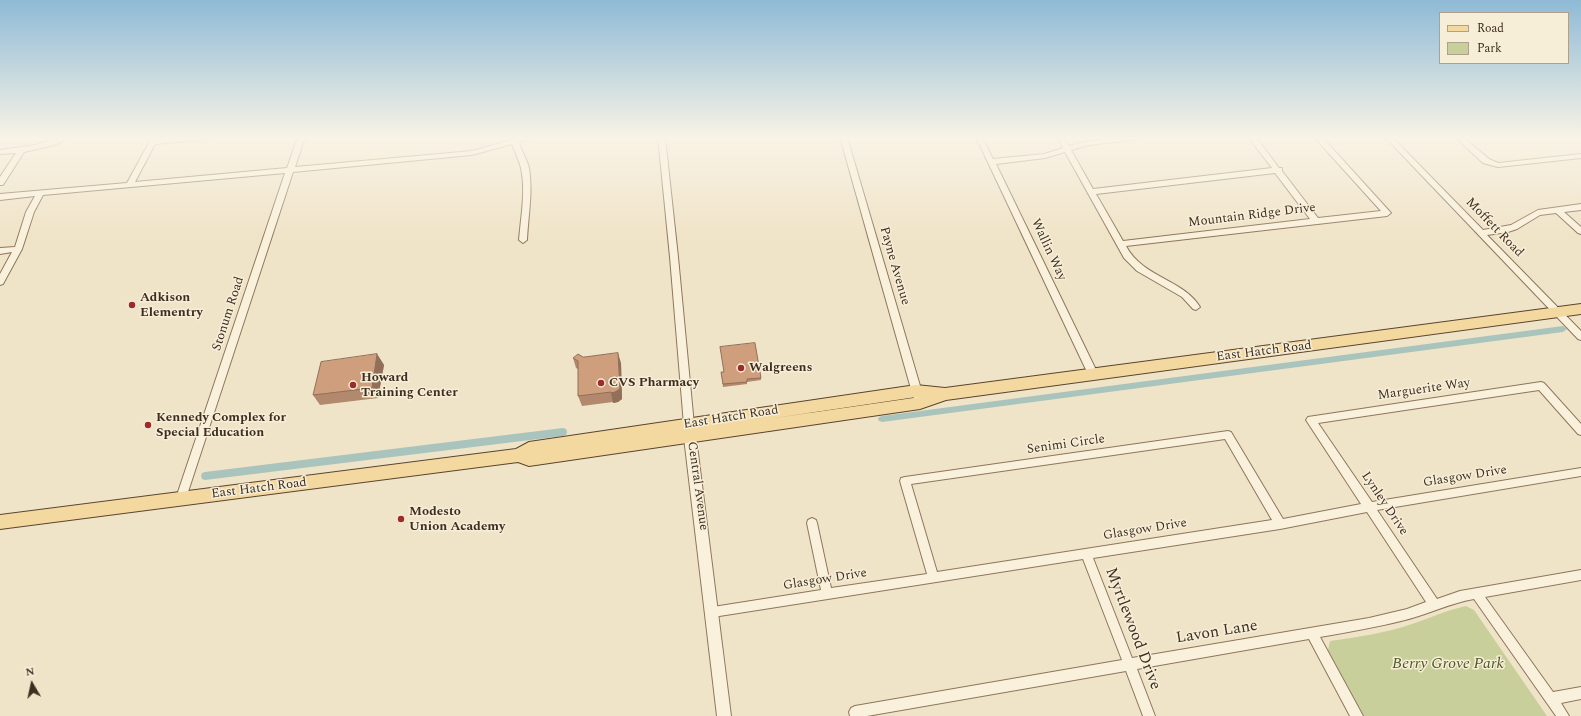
<!DOCTYPE html>
<style>
body{margin:0}
#map{position:relative;width:1581px;height:716px;overflow:hidden;background:#f0e4c8;font-family:Spectral,serif}
canvas{display:block}
.legend{position:absolute;left:1439px;top:12px;width:130px;height:52px;box-sizing:border-box;background:#f7eed8;border:1px solid #ada18e;margin:0;padding:5px 7px;list-style:none;font-size:12px;color:#3d2e20}
.legend li{display:flex;align-items:center;gap:8px;height:20px}
.legend b{width:20px;border:1px solid #ada18e}
.north{position:absolute;left:12px;top:664px;width:40px;height:40px;-webkit-text-stroke:3px #f7eed8;paint-order:stroke;rotate:351deg;font-size:11px;font-weight:700;line-height:16px;text-align:center;color:#3d2e20}
.north::after{content:'';display:block;margin:auto;width:14px;height:18px;background:#3d2e20;clip-path:polygon(50% 0,100% 100%,50% 72%,0 100%)}
</style>
<div id="map">
<canvas width="1581" height="716"></canvas>
<ul class="legend">
<li><b style="height:5px;background:#f3d9a0"></b>Road</li>
<li><b style="height:11px;background:#c9cf9b"></b>Park</li>
</ul>
<div class="north">N</div>
</div>
<script>
const ctx = document.querySelector('canvas').getContext('2d');
ctx.lineJoin = 'round';
function fill(path, color) {
  ctx.fillStyle = color;
  ctx.fill(path, 'evenodd');
}
function strokePath(path, color, width, dash) {
  ctx.strokeStyle = color;
  ctx.lineWidth = width;
  ctx.lineCap = dash ? 'butt' : 'round';
  ctx.setLineDash(dash || []);
  ctx.stroke(path);
}
function write(font, color, halo, rows, align = 'center') {
  ctx.font = font + ' Spectral,serif';
  ctx.lineWidth = 3;
  ctx.setLineDash([]);
  ctx.textBaseline = 'middle';
  ctx.strokeStyle = halo;
  ctx.fillStyle = color;
  for (const [text, x, y, turn = 0] of rows) {
    ctx.save();
    ctx.translate(x, y);
    ctx.rotate((+turn || 0) * Math.PI / 180);
    ctx.textAlign = isNaN(turn) ? turn : align;
    if (halo) ctx.strokeText(text, 0, 0);
    ctx.fillText(text, 0, 0);
    ctx.restore();
  }
}
fill(new Path2D(`
 M1466,606L1474,610L1547,716H1364L1328,650L1330,641C1357,637 1386,633 1412,624C1430,618 1447,610 1466,606Z`), '#c9cf9b');
fill(new Path2D(`
 M1563,326L1567,329L1563,332L882,422L879,421L878,419L879,417L882,416Z
 M563,428L566,429L567,432L566,435L563,436L205,480L202,479L201,476L202,473L205,472Z`), '#a9c4bc');
const minor = new Path2D(`
 M62,137H72L54,145L24,152L3,185H0V177L16,153L0,154V150L35,145Z
 M152,137H158L157,139L187,137H213L209,139L155,144L135,182L287,168L298,137H305L295,167L472,151L511,140V137H529V139L519,142C521,151 527,159 529,168C533,192 528,217 527,240L523,243L519,240C521,216 526,191 521,168C519,160 515,152 512,144L472,155L293,172L186,498L185,501L181,502L177,501L176,498L285,173L43,195L34,212L22,249L3,284L0,285V274L12,252L0,254V248L15,247L26,212L35,196L0,200V194L127,183Z
 M658,137H665L678,257L694,425L692,428L689,429L686,428L684,425L670,257Z
 M840,137H847L923,396L921,399H915L913,396Z
 M976,137H982L993,159L1044,154L1063,148L1057,137H1063L1069,146C1093,139 1118,137 1143,137L1140,139L1089,145L1071,150L1093,189L1272,168L1248,137H1256L1279,168H1282V171L1318,218L1381,211L1314,137H1322L1391,213L1387,216L1126,246C1143,278 1183,279 1200,307L1196,310L1193,309L1182,297L1137,271L1124,258L1065,152L1045,158L996,164L1098,374L1096,377H1090L1088,374ZM1275,173L1310,219L1123,241L1096,194Z
 M1385,137H1392L1483,230L1511,225L1538,210L1581,204V210L1564,212L1581,227V234L1578,233L1556,213L1540,215L1517,229L1508,232L1487,235L1581,331V340L1578,339Z
 M1455,137H1463L1489,159L1498,163L1581,154V158L1498,167L1483,163Z
 M1541,382L1544,383L1581,424V435L1578,434L1539,390L1318,423L1372,502L1581,468V476L1377,510L1437,599L1460,591L1581,570V580L1485,597L1553,692L1581,687V699L1561,703L1569,716H1556L1474,599C1450,603 1429,614 1405,620C1377,627 1349,632 1320,637L1363,716H1350L1309,639L1137,669L1155,716H1143L1126,671L867,716H850L849,712L851,708L855,706L1122,660L1083,559L713,617L709,616L707,612L709,608L713,607L821,590L807,523L808,520L812,518L816,520L817,523L831,588L927,574L900,481L901,478L905,477L1228,431L1231,432L1283,519L1361,504L1308,423L1306,420L1308,417ZM1225,439L1272,520L937,572L911,484ZM1367,512L1426,602L1407,609L1369,618L1132,658L1093,558L1280,529Z`);
const tertiary = new Path2D(`
 M689,424L693,426L695,429L731,716H717L683,429L685,426Z`);
const primary = new Path2D(`
 M1581,304V314L946,400L920,409L529,466L518,462L0,529V515L516,449L529,442L916,385L945,388ZM916,397H920L768,419Z`);
strokePath(minor, '#8d765c', 2);
strokePath(tertiary, '#8d765c', 2);
strokePath(primary, '#5b4430', 2);
fill(minor, '#faf1dc');
fill(tertiary, '#faf1dc');
fill(primary, '#f3d9a0');
fill(new Path2D(`
 M377,354L384,365L378,398L320,405L313,395Z
 M583,357L621,363L622,399L618,402L613,403V402L582,406L578,396V369L576,368L573,358Z
 M721,372L761,378V380L747,382V384L723,387Z`), '#b2896c');
fill(new Path2D(`
 M618,353L621,363L622,399L618,402L613,403L611,393Z
 M377,354L384,365L378,398L372,388Z`), '#916f58');
const building = new Path2D(`
 M755,343L761,378L747,379V382L723,384L721,372H724L720,347Z
 M618,353L620,389L615,392L611,393V392L578,396V361L573,358L578,354L583,357Z
 M377,354L372,388L313,395L321,362Z`);
fill(building, '#cf9f7d');
strokePath(building, '#916f58', 1);
const sky = ctx.createLinearGradient(0, 0, 0, 237);
sky.addColorStop(0, '#8fbad6');
sky.addColorStop(0.58, '#f8f3e6');
sky.addColorStop(1, '#f8f3e600');
ctx.fillStyle = sky;
ctx.fillRect(0, 0, 1581, 237);
for (const [x, y, r, color] of [
 [132,305,4,"#9e2a2b"],
 [741,368,4,"#9e2a2b"],
 [601,383,4,"#9e2a2b"],
 [353,385,4,"#9e2a2b"],
 [148,425,4,"#9e2a2b"],
 [401,519,4,"#9e2a2b"]
]) {
  const dot = new Path2D();
  dot.arc(x, y, r, 0, 2 * Math.PI);
  ctx.fillStyle = color;
  ctx.fill(dot);
  strokePath(dot, '#f7eed8', 1.5);
}
write('13px', '#3d2e20', '#f7eed8', [
 ["Mountain Ridge Drive",1252,216,-7],
 ["Moffett Road",1494,228,46],
 ["Wallin Way",1048,250,65],
 ["Payne Avenue",894,266,74],
 ["Stonum Road",229,314,-72],
 ["East Hatch Road",1264,352,-7],
 ["Marguerite Way",1424,390,-8],
 ["East Hatch Road",731,418,-9],
 ["Senimi Circle",1066,445,-8],
 ["Glasgow Drive",1465,477,-9],
 ["Central Avenue",697,486,82],
 ["East Hatch Road",259,489,-7],
 ["Lynley Drive",1384,504,56],
 ["Glasgow Drive",1145,530,-9],
 ["Glasgow Drive",825,580,-9]
]);
write('bold 13px', '#3d2e20', '#f7eed8', [
 ["Adkison",140,298],
 ["Elementry",140,313],
 ["Walgreens",749,368],
 ["Howard",361,378],
 ["Training Center",361,393],
 ["CVS Pharmacy",609,383],
 ["Kennedy Complex for",156,418],
 ["Special Education",156,433],
 ["Modesto",409,512],
 ["Union Academy",409,527]
], 'left');
write('16px', '#3d2e20', '#f7eed8', [
 ["Myrtlewood Drive",1132,629,69],
 ["Lavon Lane",1217,633,-9]
]);
write('italic 16px', '#4d5a26', '#f7eed8', [
 ["Berry Grove Park",1448,665]
]);
</script>
